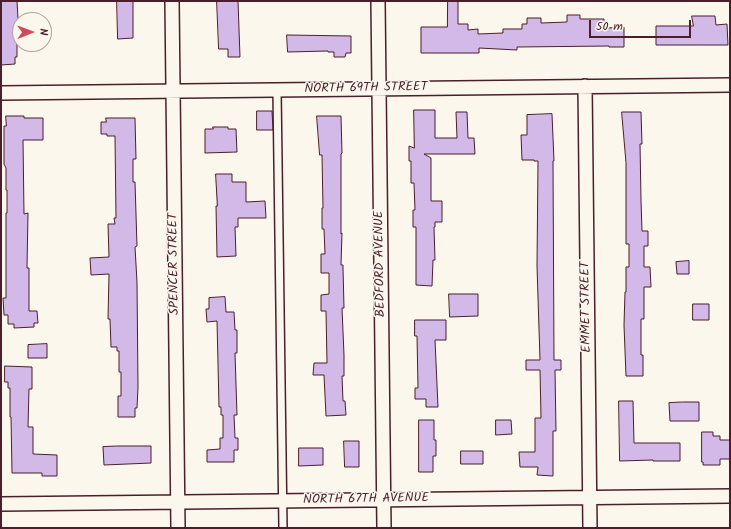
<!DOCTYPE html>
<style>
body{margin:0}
#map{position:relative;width:731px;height:529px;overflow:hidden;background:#fbf7ec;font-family:Kalam,sans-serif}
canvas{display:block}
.frame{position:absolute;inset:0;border:2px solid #4a1f2b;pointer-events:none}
.north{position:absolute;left:12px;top:12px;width:40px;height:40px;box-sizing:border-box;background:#fbf7ec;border:1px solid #b4a19f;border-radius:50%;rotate:89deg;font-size:11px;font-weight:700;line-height:16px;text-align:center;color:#4a1f2b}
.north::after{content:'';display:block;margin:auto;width:14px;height:18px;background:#d1495b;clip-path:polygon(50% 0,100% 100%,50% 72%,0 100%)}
.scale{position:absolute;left:589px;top:20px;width:102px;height:18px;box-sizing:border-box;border:2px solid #4a1f2b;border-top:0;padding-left:5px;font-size:12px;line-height:14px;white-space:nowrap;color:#4a1f2b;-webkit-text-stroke:3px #fbf7ec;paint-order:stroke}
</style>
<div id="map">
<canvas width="731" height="529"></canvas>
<div class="frame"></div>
<div class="north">N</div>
<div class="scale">50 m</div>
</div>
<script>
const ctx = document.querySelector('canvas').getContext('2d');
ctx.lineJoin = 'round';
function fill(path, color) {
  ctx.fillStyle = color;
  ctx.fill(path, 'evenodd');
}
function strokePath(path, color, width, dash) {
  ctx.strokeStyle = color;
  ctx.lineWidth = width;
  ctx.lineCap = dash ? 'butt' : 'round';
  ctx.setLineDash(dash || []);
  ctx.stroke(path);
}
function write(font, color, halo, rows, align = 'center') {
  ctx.font = font + ' Kalam,sans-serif';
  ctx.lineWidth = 3;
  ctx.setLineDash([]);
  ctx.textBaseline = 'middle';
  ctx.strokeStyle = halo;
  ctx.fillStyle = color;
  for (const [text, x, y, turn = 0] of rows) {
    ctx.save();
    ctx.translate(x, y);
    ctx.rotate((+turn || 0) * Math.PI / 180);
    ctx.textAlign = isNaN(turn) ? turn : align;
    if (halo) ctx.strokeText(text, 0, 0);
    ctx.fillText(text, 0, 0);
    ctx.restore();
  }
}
const building = new Path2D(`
 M1,1H17L19,35H17V57H15V64L1,65Z
 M117,1H133V38L118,39Z
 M217,1H238L240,57H228V49H219Z
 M448,1H458V24H468V30L478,29V34L503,33V29H522V24H527V18H541V23L567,22V15H580V19H604V25H608V28L624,27V47H609V46L517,47V50L479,48V53H421V27H447Z
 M692,16H715L716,25L727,24L728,45H656V26H693Z
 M287,35L351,36V53H346L345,57H334V52H328V51L288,52Z
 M414,110H435V138H457L456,112H467L468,138H474L475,154H424L431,158V201H442V222H435V227H434L435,260H433L432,286L416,285V227H413V210H415L414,183H411V161H409V146L414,148Z
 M257,111H272L273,130H257Z
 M622,112H641L642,144H640L641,200L642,231H648V246H644V267H650L651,287H644V319H641V355H643V376H626L624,325L625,292H626V267H629V244H626V163Z
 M552,114L554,161H553L554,360H561V370H555L556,431H553V476L537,475L538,467H520L519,452H535V418H541L540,370H526V360H540L537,266L538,161H534V160H522L521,135H527V115Z
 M6,116H24V118H43V140H23L24,214L28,213L27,268H29V311H37L38,323H34V327L14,328V324H8V315H4L3,298H6V213H7V190H6V168L4,164V126H6Z
 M317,116H341L342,153L341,154V234L342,233L341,265H343V268L344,308H342L344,355V376H342L343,401H345L346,415L326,416L324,375H313L314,363H327L326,311H321V295L329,294V273H321V254H325L324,229H322V208H323L322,155H320Z
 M106,118H135L136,159H133V182H135L137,246L135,247L137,282L138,387L137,408H135V417H118V396H121V372H119V351H117V347H111L110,319H108L109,274L91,275L90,258L109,257L108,224H115L114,218H116L115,136H107V134H101V122H106Z
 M213,127H228V129H236L237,152L205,153V129H213Z
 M216,174H232V182H246V202L265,201L266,218H238V227H235L236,256L217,257L216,206H217Z
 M689,261V274H677L676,262Z
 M449,294H478V316L450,317Z
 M225,297L226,312H234L235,330H237V353H235L237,415H234L235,438H238V450H234V462H207V450L220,449V438H223V415H221V407H219L217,321L207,322L206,309H209V298Z
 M693,304H709V320H693Z
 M415,320H446V340H435L438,407H426V399H415V388H418L417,336H415Z
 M47,344V358H28V345Z
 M5,366L32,367V389H29L28,427H33V454L57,455V476H42V473H12L11,417H10V388H8V382H5Z
 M619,401H633L634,443H680V461H653V460L620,461Z
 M683,402H699V421H670L669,403Z
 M419,420H434V440H436V456H433V472H419Z
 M496,420H511L512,434L496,435Z
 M702,432H713V436H720V440H730V459H720V465H703V462H702Z
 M344,441H359V467H345Z
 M117,446H151V463L104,465L103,447Z
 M299,448H323V465L299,466Z
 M461,451H483V464H461Z`);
fill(building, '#d2b9e8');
strokePath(building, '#4a1f2b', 1);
const lane = new Path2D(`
 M277,90L283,528`);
const street = new Path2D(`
 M172,1L178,528
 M378,1L384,528
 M585,86L590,528
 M1,93L730,85
 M1,504L730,496`);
strokePath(lane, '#4a1f2b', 10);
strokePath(street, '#4a1f2b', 16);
strokePath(lane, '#fbf7ec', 7);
strokePath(street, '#fbf7ec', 13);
write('13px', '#4a1f2b', '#fbf7ec', [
 ["NORTH 69TH STREET",366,89,-1],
 ["SPENCER STREET",175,264,-91],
 ["BEDFORD AVENUE",381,264,-91],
 ["EMMET STREET",587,307,-91],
 ["NORTH 67TH AVENUE",366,500,-1]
]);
</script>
